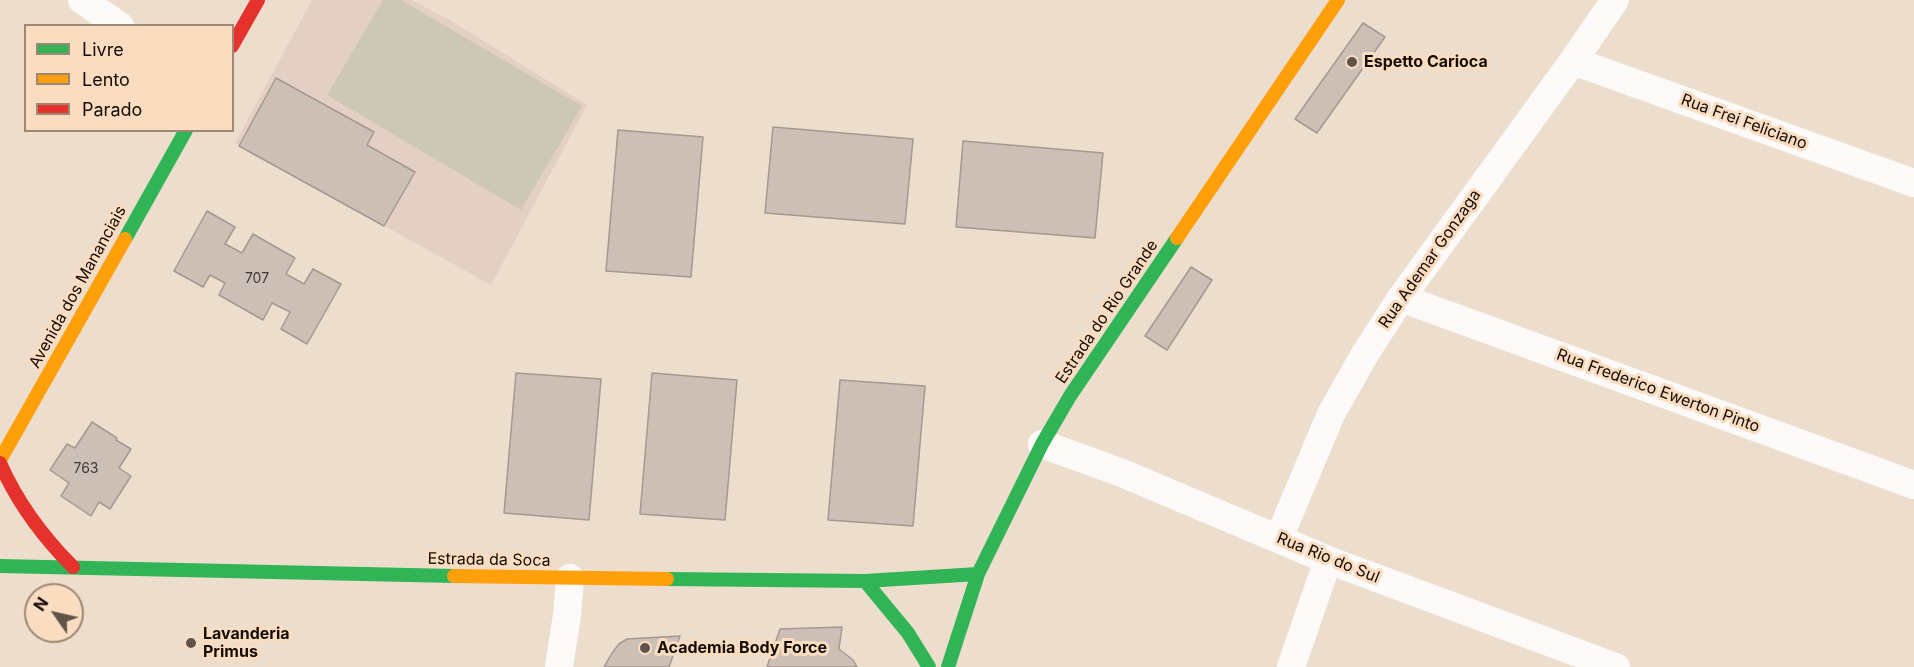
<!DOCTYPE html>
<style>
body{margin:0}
#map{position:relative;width:1914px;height:667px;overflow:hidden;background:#edddcd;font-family:Inter,sans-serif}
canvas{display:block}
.legend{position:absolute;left:24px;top:24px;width:210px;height:108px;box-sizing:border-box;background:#fadcc0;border:2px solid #9e8874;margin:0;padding:8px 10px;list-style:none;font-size:18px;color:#140b03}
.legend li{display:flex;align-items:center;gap:12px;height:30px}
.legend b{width:30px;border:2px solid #9e8874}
.north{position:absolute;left:24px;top:583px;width:60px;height:60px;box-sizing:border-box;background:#fadcc0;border:2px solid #9e8874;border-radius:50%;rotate:304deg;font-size:16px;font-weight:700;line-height:24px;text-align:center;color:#140b03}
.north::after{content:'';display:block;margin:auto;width:21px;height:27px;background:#60544a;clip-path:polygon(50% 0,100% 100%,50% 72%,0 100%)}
</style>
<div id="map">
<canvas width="1914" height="667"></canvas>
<ul class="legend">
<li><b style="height:8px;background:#30b455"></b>Livre</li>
<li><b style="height:8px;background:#ff9f0a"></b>Lento</li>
<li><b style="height:8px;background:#e5322d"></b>Parado</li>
</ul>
<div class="north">N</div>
</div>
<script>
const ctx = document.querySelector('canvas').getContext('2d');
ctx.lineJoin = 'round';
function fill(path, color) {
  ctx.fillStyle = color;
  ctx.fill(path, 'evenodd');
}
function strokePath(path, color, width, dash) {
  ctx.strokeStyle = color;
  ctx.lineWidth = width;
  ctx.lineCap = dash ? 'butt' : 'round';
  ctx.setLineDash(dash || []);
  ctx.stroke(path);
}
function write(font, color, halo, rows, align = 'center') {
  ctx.font = font + ' Inter,sans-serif';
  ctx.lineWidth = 6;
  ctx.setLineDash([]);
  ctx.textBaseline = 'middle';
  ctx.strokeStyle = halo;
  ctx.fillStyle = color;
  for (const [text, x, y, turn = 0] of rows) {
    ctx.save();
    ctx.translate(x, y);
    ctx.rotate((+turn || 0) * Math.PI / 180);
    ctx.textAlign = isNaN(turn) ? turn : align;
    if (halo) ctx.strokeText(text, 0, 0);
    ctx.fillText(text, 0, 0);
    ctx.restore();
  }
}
fill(new Path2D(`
 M312,0H411L448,19L587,105L491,285L235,143Z`), '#e3cfc3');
fill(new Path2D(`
 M383,0H401L582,106L521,210L327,95Z`), '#cdc8b6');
const building = new Path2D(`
 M1363,23L1385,37L1317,133L1295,119Z
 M276,78L374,132L367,145L415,172L384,226L239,146Z
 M773,127L913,139L905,224L765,213Z
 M618,130L703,137L691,277L606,271Z
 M963,141L1103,153L1095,238L956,227Z
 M207,211L235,227L225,244L242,253L253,234L295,258L286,274L304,284L313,269L341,284L307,344L281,329L290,312L272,303L263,320L219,295L225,283L210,275L203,287L174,271Z
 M1191,267L1212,280L1167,350L1145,336Z
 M516,373L601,379L589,520L504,513Z
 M652,373L737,380L725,520L640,514Z
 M840,380L925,386L913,526L828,520Z
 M92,422L117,438L116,440L131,449L119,468L131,476L110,509L99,502L91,516L61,496L69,483L50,470L67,444L75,448Z
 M842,627L839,649L853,660L857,667H767L780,629Z
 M680,636L669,667H604L612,653L619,644L627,639Z`);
fill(building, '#ccbfb6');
strokePath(building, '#a6988f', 1.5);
strokePath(new Path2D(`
 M82,0L120,26
 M1573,61L1914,183
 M1401,298L1914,485
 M1042,444L1122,473L1328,560L1616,667
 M1279,538L1331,414L1365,354L1401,298L1573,61L1615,0
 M559,667L567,615L570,578
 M1291,667L1328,560`), '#fcfaf8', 28);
strokePath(new Path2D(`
 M125,239L186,130
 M0,566L454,576
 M667,579L865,581L978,574
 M865,581L908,633L929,667
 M948,667L978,574L1042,444L1070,396L1177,238`), '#30b455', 14);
strokePath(new Path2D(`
 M1177,238L1338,0
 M0,460L125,239
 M454,576L667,579`), '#ff9f0a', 14);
strokePath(new Path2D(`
 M232,46L258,0
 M0,463C18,504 42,536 73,567`), '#e5322d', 14);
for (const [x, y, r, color] of [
 [1352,62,6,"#60544a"],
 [191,643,6,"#60544a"],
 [645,648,6,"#60544a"]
]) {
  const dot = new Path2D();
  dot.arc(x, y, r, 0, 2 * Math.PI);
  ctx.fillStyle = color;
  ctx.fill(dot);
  strokePath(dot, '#fadcc0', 2);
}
write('14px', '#423830', null, [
 ["707",257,279],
 ["763",86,469]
]);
write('bold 16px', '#140b03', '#fadcc0', [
 ["Espetto Carioca",1364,62],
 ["Lavanderia",203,634],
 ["Primus",203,652],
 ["Academia Body Force",657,648]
], 'left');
write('16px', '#140b03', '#fadcc0', [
 ["Rua Frei Feliciano",1744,122,20],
 ["Rua Ademar Gonzaga",1430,259,-55],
 ["Avenida dos Mananciais",78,287,-61],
 ["Estrada do Rio Grande",1107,312,-56],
 ["Rua Frederico Ewerton Pinto",1658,391,20],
 ["Rua Rio do Sul",1328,558,22],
 ["Estrada da Soca",489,560,1]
]);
</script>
